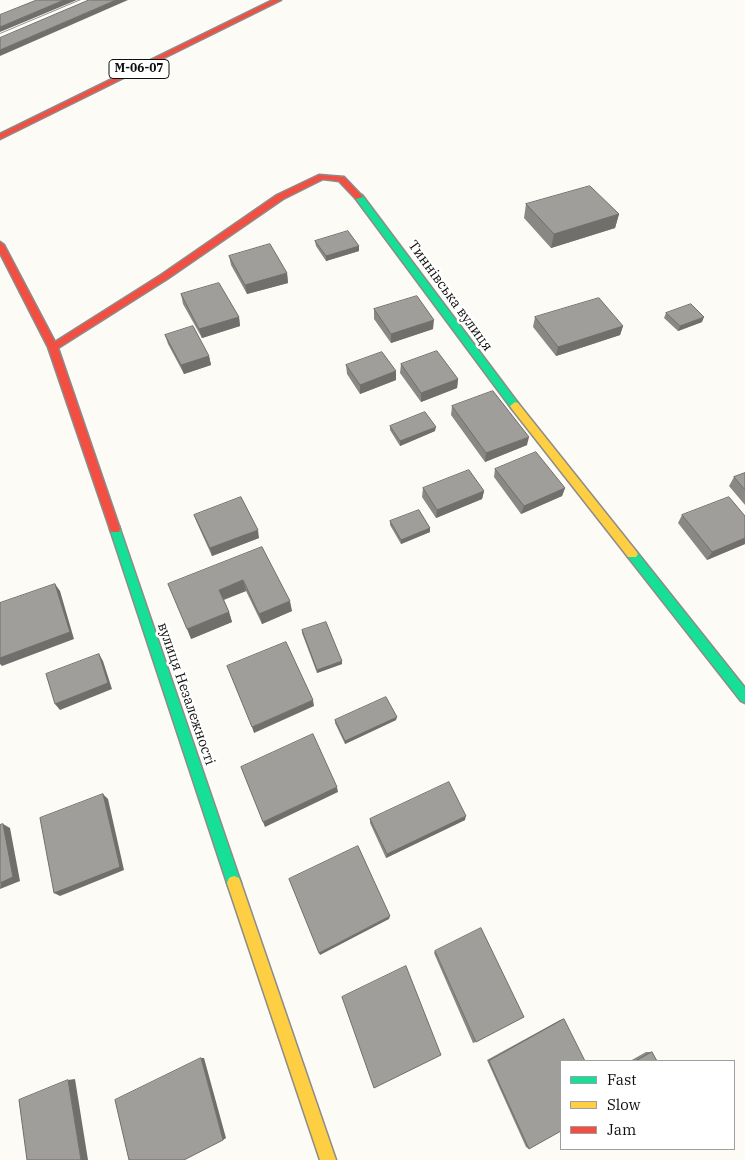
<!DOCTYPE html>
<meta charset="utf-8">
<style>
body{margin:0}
#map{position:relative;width:745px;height:1160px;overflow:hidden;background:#fcfbf6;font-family:"IBM Plex Serif",serif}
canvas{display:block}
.legend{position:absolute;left:560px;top:1060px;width:175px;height:90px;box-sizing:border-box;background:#fff;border:1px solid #9f9f9f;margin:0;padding:6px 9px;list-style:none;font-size:15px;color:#101010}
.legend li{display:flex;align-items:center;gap:10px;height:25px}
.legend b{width:25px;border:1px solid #9f9f9f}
</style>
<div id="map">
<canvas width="745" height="1160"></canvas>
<ul class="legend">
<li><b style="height:6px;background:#16e098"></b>Fast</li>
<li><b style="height:6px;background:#ffcf43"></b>Slow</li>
<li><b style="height:6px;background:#f24e42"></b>Jam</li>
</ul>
</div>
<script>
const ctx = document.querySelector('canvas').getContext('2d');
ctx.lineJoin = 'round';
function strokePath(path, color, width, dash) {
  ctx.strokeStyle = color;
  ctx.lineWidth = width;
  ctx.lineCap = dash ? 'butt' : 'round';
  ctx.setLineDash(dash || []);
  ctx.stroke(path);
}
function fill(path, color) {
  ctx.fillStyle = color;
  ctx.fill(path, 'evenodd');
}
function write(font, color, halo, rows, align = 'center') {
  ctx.font = font + ' "IBM Plex Serif",serif';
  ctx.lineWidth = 5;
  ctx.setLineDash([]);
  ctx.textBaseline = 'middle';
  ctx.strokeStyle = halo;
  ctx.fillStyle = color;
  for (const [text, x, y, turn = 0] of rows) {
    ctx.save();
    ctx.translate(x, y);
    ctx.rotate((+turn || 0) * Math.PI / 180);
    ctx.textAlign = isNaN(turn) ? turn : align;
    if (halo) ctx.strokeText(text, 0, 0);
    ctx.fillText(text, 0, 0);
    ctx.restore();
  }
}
const lane = new Path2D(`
 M81,0H92L0,39V34Z`);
const fast = new Path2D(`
 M356,195H362L518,403L520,406L518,409H512L356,199Z
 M115,525L119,526L120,529L241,883L239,888L234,890L229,888L227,883L110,529L111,526Z
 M632,549L636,551L745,688V703L741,701L628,557L626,554L628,551Z`);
const slow = new Path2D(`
 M515,402L518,403L636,551L638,554L636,557H628L512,409L510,406Z
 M234,876L239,878L241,883L336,1160H320L227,883L229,878Z`);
const jam = new Path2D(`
 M273,0H281L0,139V134Z
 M319,175L344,177L363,197L356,199L339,181L323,179L283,199L167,279L58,348L120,529L119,532H111L48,347L0,253V242L4,245L55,342L161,275L277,195Z`);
strokePath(lane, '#969694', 2);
strokePath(fast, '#8d8c8a', 3);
strokePath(slow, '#8d8c8a', 3);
strokePath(jam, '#8d8c8a', 3);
fill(lane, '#fffefe');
fill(fast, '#16e098');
fill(slow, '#ffcf43');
fill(jam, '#f24e42');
fill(new Path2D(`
 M526,204L619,214L615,228L551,248L524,218Z
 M315,241L359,246V251L326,261L316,246Z
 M229,256L287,273L288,283L247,294L231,265Z
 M181,294L239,317L240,326L202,338L183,304Z
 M374,309L433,329L391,343L374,319Z
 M666,313L702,322L678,331L664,318Z
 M535,317L623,326L620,335L556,356L533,327Z
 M165,335L209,356L211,365L184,374L168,344Z
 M401,364L458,379L457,388L421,402L400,373Z
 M346,365L396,371V380L360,394L347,374Z
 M452,406L527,445L485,462L451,415Z
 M390,426L435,431L400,446L390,430Z
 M495,469L565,488L562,496L521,514L494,477Z
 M745,473V505L729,486L734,477Z
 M423,488L484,491L482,499L436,518L422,497Z
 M194,515L259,538L212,556L197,523Z
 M682,515L745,516V544L707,560L678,523Z
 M390,521L430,528V532L401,544L390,525Z
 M262,547L292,611L262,624L246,591L224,600L229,612L232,622L191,639Z
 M302,630L342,664L317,673L302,633Z
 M335,720H396L345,744L335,723Z
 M370,819L465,820L386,858L370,823Z
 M435,951L476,1042L473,1043L434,953Z
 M564,1019L529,1149L526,1147L487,1060L560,1020Z
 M646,1052H652L657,1061H630Z`), '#8a8885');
fill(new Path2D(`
 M64,0H77L0,32V27Z
 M116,0H128L0,56V50Z
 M619,214L615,228L551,248L554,234Z
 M359,246V251L326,261V256Z
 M287,273L288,283L247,294L245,285Z
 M239,317L240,326L202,338L199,329Z
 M704,317L702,322L678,331L680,326Z
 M434,320L433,329L391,343V334Z
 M623,326L620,335L556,356L558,347Z
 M209,356L211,365L184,374L181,365Z
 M396,371V380L360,394V385Z
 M458,379L457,388L421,402V393Z
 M436,427L435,431L400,446V441Z
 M529,437L527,445L485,462L486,453Z
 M565,488L562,496L521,514L524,506Z
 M484,491L482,499L436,518L437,510Z
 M430,528V532L401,544V540Z
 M258,530L259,538L212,556L210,548Z
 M745,538V544L707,560L712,552Z
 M243,580L246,591L222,600L219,590Z
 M55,584L60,591L74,639L2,666L0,664V658Z
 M290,601L292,611L262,624L259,614Z
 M229,612L232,622L191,639L187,629Z
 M99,654L103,661L112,689L60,710L55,704Z
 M342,661V664L317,673V670Z
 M313,700L314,706L254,733L252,727Z
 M397,717L396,720L345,744V741Z
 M337,787L338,792L265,827L263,822Z
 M103,794L108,799L124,870L60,896L54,893Z
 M466,816L465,820L386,858L387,854Z
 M3,824L10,828L20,881L0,889Z
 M390,916L389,919L320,955L319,953Z
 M201,1058H204L226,1138L223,1140Z
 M75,1079L88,1160H81L68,1080Z`), '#706f6c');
const building = new Path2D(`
 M37,0H64L0,27V15Z
 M89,0H116L0,50V38Z
 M590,186L619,214L554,234L526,204Z
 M348,231L359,246L326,256L315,241Z
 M270,244L287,273L245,285L229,256Z
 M219,283L239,317L199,329L181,294Z
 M417,296L434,320L391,334L374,309Z
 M599,298L623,326L558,347L535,317Z
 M691,304L704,317L680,326L666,313Z
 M193,326L209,356L181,365L165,335Z
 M437,351L458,379L421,393L401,364Z
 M382,352L396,371L360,385L346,365Z
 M493,391L529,437L486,453L452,406Z
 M425,412L436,427L400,441L390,426Z
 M536,452L565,488L524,506L495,469Z
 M469,470L484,491L437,510L423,488Z
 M745,473V490L734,477Z
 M241,497L258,530L210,548L194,515Z
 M729,497L745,516V538L712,552L682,515Z
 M419,510L430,528L401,540L390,521Z
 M262,547L290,601L259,614L243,580L219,590L229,612L187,629L168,584Z
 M55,584L70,632L0,658V603Z
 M326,622L342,661L317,670L302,630Z
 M286,642L313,700L252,727L227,666Z
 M99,654L108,683L55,704L46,674Z
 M386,697L397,717L345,741L335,720Z
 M313,734L337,787L263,822L241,767Z
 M449,782L466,816L387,854L370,819Z
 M103,794L120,867L54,893L40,818Z
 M3,824L13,877L0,883V825Z
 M358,846L390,916L319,953L289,879Z
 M481,928L524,1017L476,1042L435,951Z
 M406,966L441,1055L374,1088L342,997Z
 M564,1019L585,1061H561V1131L529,1149L489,1061Z
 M652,1052L657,1061H636Z
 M201,1058L223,1140L184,1160H129L115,1100Z
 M68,1080L81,1160H27L19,1100Z`);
fill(building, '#a09e9b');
strokePath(building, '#706f6c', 1);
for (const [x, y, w] of [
 [139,69,60]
]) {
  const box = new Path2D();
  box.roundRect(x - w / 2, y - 9.5, w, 19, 4);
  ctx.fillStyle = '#fff';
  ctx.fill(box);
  strokePath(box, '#101010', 1);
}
write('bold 12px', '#101010', null, [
 ["М-06-07",139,69]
]);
write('14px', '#101010', '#fff', [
 ["Тиннівська вулиця",450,296,54],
 ["вулиця Незалежності",186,694,71]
]);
</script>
